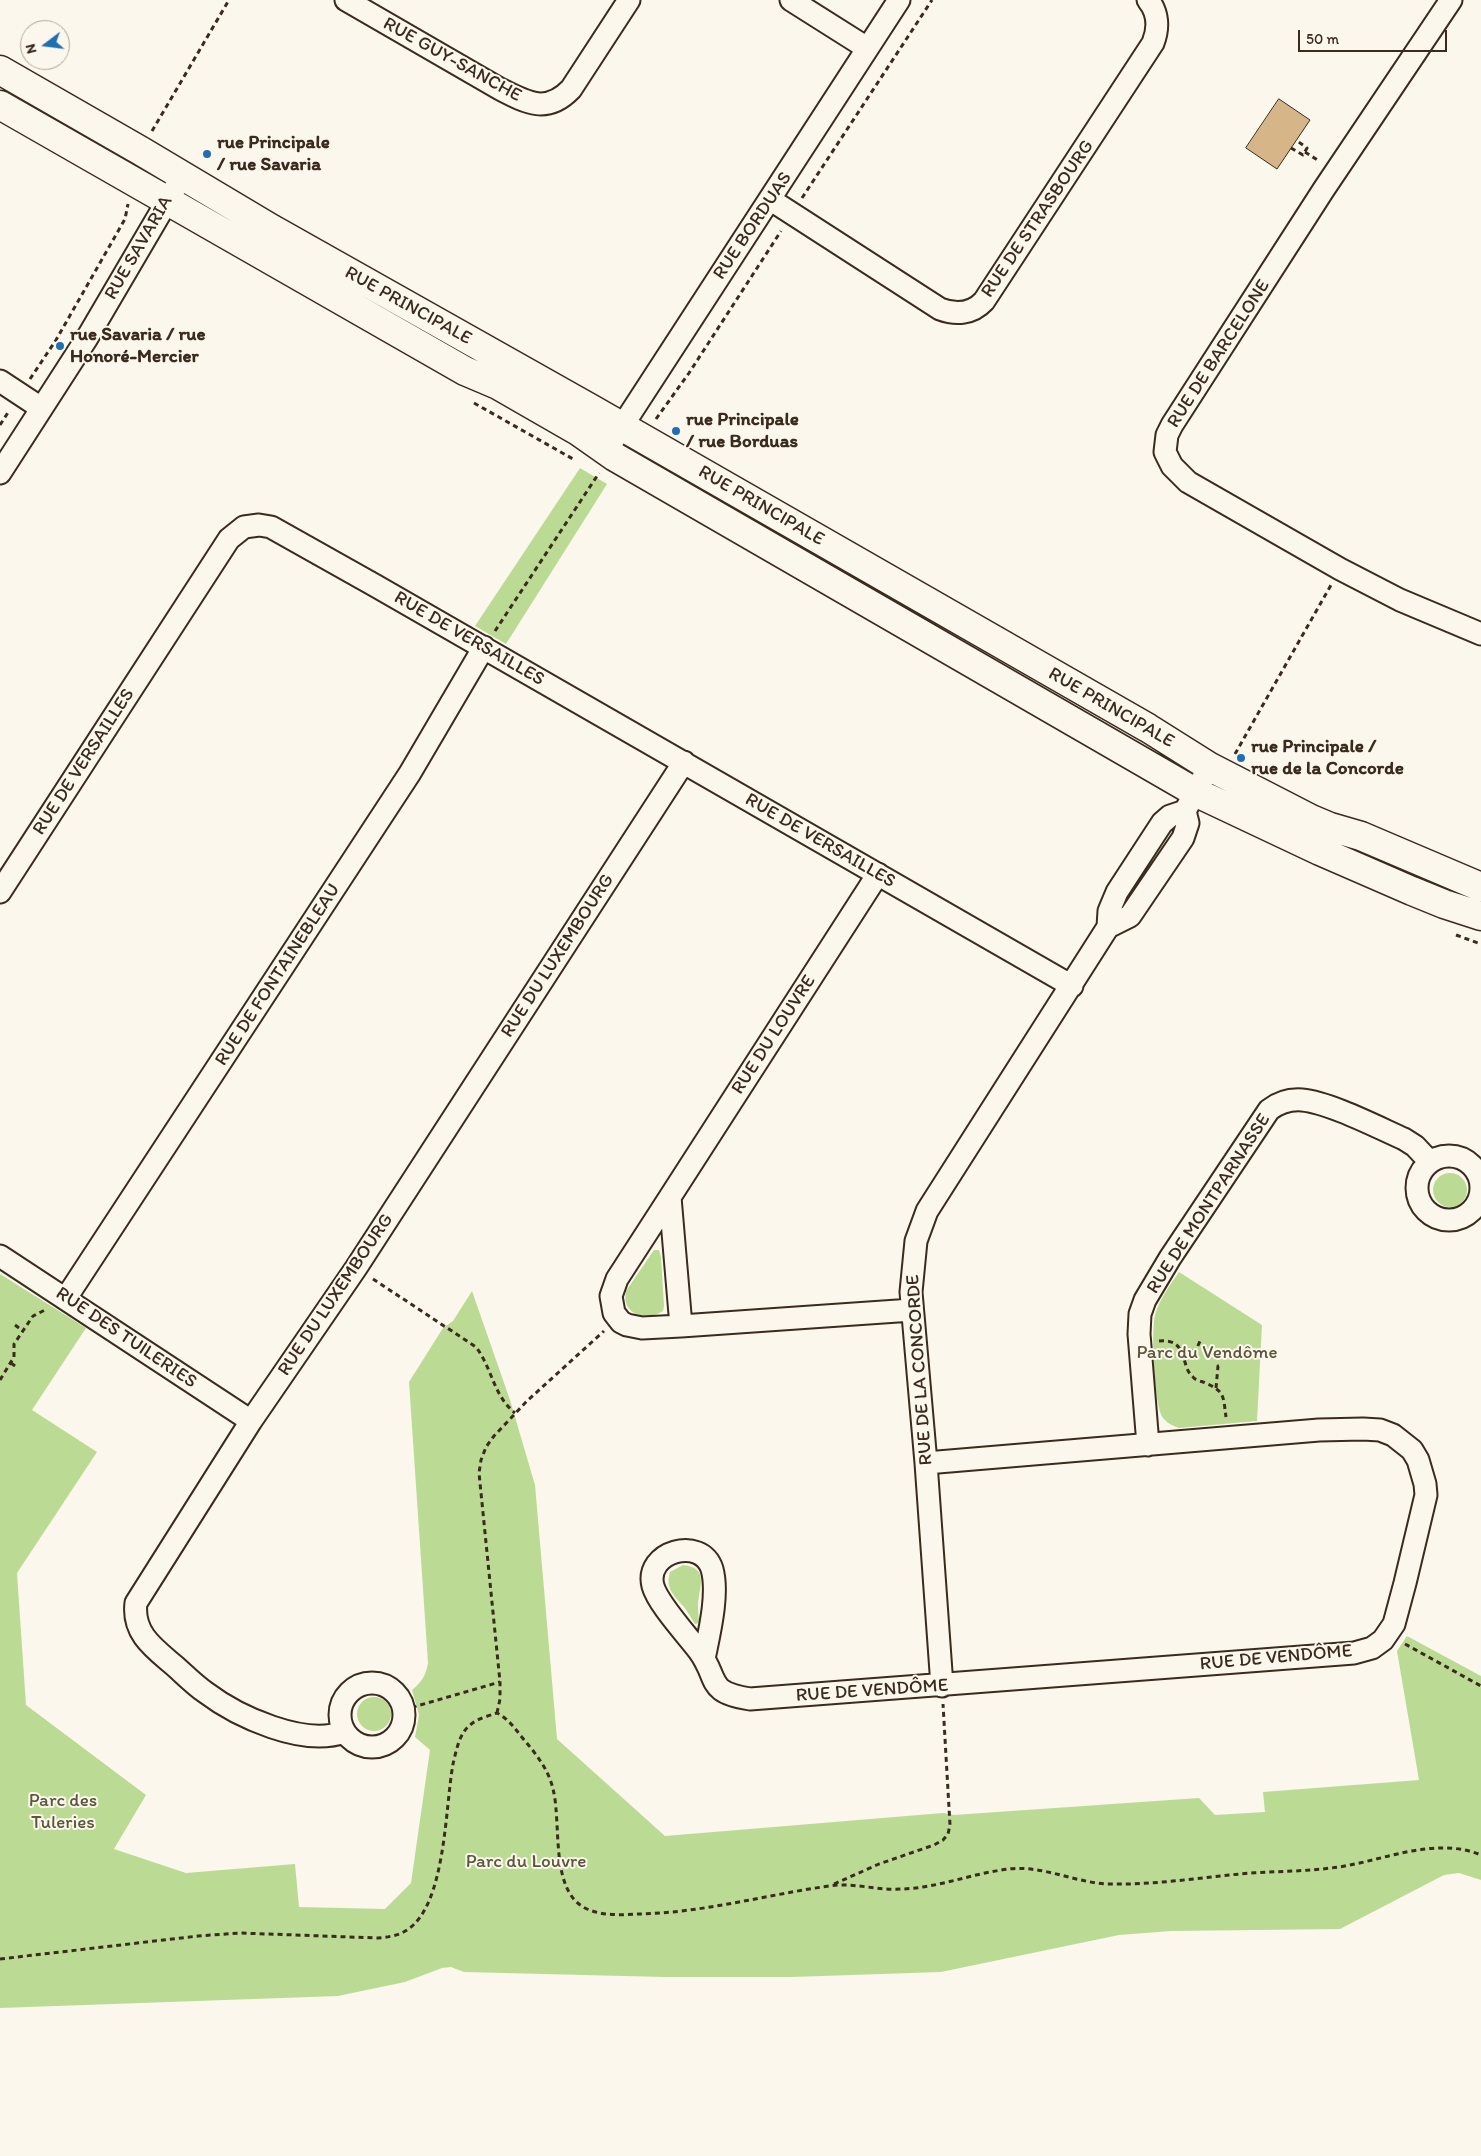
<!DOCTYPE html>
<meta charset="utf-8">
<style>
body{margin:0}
#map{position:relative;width:1481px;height:2156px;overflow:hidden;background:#fbf7ec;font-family:Itim,sans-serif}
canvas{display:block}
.north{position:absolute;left:20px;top:20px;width:50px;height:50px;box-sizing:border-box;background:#fbf7ec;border:1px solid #aea59a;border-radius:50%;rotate:255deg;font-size:14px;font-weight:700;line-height:20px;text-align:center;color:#3b2a1e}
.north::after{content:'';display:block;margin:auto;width:18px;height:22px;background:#1f6fb2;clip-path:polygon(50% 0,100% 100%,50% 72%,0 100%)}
.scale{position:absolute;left:1298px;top:30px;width:149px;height:22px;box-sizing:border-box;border:2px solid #3b2a1e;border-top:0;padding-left:6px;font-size:15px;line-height:18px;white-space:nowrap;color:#3b2a1e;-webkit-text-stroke:4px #fbf7ec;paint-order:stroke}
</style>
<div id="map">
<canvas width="1481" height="2156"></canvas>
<div class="north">N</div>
<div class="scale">50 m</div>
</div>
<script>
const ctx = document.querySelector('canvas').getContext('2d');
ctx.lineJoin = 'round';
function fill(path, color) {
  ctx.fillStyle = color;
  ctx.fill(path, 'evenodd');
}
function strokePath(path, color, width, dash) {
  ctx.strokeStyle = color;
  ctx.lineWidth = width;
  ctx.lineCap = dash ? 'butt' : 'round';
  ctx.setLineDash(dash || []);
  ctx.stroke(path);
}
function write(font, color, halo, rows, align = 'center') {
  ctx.font = font + ' Itim,sans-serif';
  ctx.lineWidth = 4;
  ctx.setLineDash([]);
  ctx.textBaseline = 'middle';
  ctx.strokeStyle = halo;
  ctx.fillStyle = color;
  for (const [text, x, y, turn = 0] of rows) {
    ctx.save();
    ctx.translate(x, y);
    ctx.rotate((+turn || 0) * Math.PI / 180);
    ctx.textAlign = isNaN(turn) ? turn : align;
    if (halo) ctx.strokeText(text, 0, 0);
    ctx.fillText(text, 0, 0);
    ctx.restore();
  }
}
fill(new Path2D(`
 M580,468L607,484L506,644L475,626Z
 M1433 1190a17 17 0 1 1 34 0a17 17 0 1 1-34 0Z
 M654,1250H659L661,1257L664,1306L663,1311C645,1322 621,1314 626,1291Z
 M1179,1272L1262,1325L1257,1421L1179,1428C1173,1426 1167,1423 1163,1418C1154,1405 1151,1331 1155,1315C1159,1300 1170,1285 1179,1272Z
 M0,1274L86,1328L32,1410L97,1452L17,1573L26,1705L146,1795L114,1849L186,1873L295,1864L299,1907L385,1909L411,1883L430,1750L415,1737L419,1715L412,1690C422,1682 426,1675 428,1663L409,1382L443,1328L453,1321L472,1291L510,1400L535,1485L557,1739L665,1836L943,1813L954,1815L1199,1798L1215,1815L1265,1812L1263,1792L1419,1780L1397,1651L1407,1636L1481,1676V1880L1459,1873L1444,1875L1340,1929L1171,1931L1119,1935L941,1972L792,1977H664L464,1972L451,1967L442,1968L405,1982L338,1996L0,2008Z
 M683,1565C711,1568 698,1588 698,1607C698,1612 699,1618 699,1623L695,1624C691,1618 688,1612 684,1607C674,1596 665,1588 670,1572Z
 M357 1714a17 17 0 1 1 34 0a17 17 0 1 1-34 0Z`), '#bbdb94');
const building = new Path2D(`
 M1279,99L1310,120L1277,169L1246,148Z`);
fill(building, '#d6b589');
strokePath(building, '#3b2a1e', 1);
const street = new Path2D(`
 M346,0L500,89C527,103 547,114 571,89L629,0
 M791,0L867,48
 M1451,0L1324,189L1172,425L1167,435L1165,452L1172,466L1188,482L1340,569L1400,600L1481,634
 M771,200L940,309C956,315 972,314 984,301L1153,43C1159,28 1158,12 1148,0
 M0,381L41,408
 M606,451L899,0
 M0,473L87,338L182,176
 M878,874L670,1197L681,1326L912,1310
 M0,892L229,539L244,527L259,525L271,527L376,586L1072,986
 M1108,927L1130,916L1183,838L1188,823L1185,811
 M1417 1188a32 32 0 1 1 64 0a32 32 0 1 1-64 0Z
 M670,1197L617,1279L611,1296L614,1313L621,1322L627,1325L642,1328L681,1326
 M0,1256L251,1421
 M66,1298L410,773L484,647
 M1148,1445L1139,1334L1140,1314L1145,1300L1170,1258L1269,1110C1278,1103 1289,1099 1302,1100C1328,1102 1377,1127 1404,1139L1415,1146L1430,1162
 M704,1659C709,1634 719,1594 712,1569C701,1535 644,1552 653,1586C658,1604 687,1635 699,1651C720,1680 705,1692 750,1699L1354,1653L1372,1648L1383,1640L1394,1624L1405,1583L1426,1495L1425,1484L1418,1460L1412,1450L1393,1435L1380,1430L1363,1429L1319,1430L926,1463
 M340 1715a32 32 0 1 1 64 0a32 32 0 1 1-64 0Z
 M942,1686L926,1463L911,1292L916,1241L927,1211L941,1189L1108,927L1109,911L1117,892L1162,823L1170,816L1185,811L1203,778
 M344,1732C304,1747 238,1717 205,1692C195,1685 186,1676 176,1667C155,1649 132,1634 136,1603L251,1421L356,1268L684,762`);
const secondary = new Path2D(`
 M0,70L141,151L272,229L595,411L1148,728L1210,767L1311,819L1330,827L1361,836L1481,887
 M0,105L465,371L498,385L578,431L615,457L1195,792L1320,851L1412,891L1444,904L1481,916`);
strokePath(street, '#3b2a1e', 25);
strokePath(secondary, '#3b2a1e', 31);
strokePath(new Path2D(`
 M152,131L229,0
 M1291,148L1303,155L1307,148L1296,140
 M1305,152L1319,161
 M802,198L932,0
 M30,379L56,340L125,219L128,204
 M474,403L573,459
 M656,419L689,373L781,231
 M0,425L9,411
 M495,631L599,473
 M1235,754L1331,585
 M1456,935L1481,944
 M373,1279L476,1347C493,1370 493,1395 515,1413
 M15,1325L23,1331
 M1159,1341C1189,1338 1180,1367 1193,1377C1195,1380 1200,1381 1203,1382C1225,1391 1223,1395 1226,1417
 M1183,1354L1196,1350L1201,1339
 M11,1363L18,1368
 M0,1380L14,1357V1344L33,1316L47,1309
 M1216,1388L1218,1366H1222
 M1405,1644L1481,1686
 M403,1710L500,1682
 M497,1713L500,1699V1682L479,1473L481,1460L486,1447L494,1436L527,1401L604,1331
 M834,1884L879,1864L934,1845L943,1840L948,1834L950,1825L943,1704
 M0,1959L198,1936L240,1933L378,1938C388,1937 398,1936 407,1930C446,1905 445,1808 453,1764C456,1752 459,1734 469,1726C476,1719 488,1716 497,1713C509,1719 516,1730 525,1741C537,1755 549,1771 553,1789C562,1824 549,1892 587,1909C603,1916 622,1915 638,1914C702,1913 765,1895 829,1886C853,1882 878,1891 902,1889C938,1888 973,1873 1009,1869C1043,1865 1075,1883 1109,1884C1153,1885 1197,1878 1240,1874C1270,1871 1300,1872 1331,1868C1379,1863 1433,1835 1481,1855`), '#3b2a1e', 3, [5, 4]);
strokePath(street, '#fbf7ec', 21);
strokePath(secondary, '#fbf7ec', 28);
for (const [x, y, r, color] of [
 [207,154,5,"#1f6fb2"],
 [60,346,5,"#1f6fb2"],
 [676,431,5,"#1f6fb2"],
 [1241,758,5,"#1f6fb2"]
]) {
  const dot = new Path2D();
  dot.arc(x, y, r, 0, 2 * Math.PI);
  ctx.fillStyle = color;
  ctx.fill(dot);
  strokePath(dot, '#fbf7ec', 2);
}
write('19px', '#3b2a1e', '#fbf7ec', [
 ["RUE GUY-SANCHE",452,60,29],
 ["RUE DE STRASBOURG",1038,219,-56],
 ["RUE BORDUAS",753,226,-56],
 ["RUE SAVARIA",139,248,-60],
 ["RUE PRINCIPALE",408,306,29],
 ["RUE DE BARCELONE",1219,354,-57],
 ["RUE PRINCIPALE",761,506,30],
 ["RUE DE VERSAILLES",469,639,30],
 ["RUE PRINCIPALE",1111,708,30],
 ["RUE DE VERSAILLES",84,762,-57],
 ["RUE DE VERSAILLES",820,841,30],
 ["RUE DU LUXEMBOURG",558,956,-57],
 ["RUE DE FONTAINEBLEAU",278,975,-57],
 ["RUE DU LOUVRE",774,1035,-57],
 ["RUE DE MONTPARNASSE",1209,1204,-57],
 ["RUE DU LUXEMBOURG",336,1295,-56],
 ["RUE DES TUILERIES",126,1338,34],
 ["RUE DE LA CONCORDE",920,1370,-94],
 ["RUE DE VENDÔME",1276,1658,-5],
 ["RUE DE VENDÔME",872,1691,-4]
]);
write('bold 19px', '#3b2a1e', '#fbf7ec', [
 ["rue Principale",217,143],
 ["/ rue Savaria",217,165],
 ["rue Savaria / rue",70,335],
 ["Honoré-Mercier",70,357],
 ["rue Principale",686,420],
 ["/ rue Borduas",686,442],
 ["rue Principale /",1251,747],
 ["rue de la Concorde",1251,769]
], 'left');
write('19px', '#5b563c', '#fbf7ec', [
 ["Parc du Vendôme",1207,1353],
 ["Parc des",63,1801],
 ["Tuleries",63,1823],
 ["Parc du Louvre",526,1862]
]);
</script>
